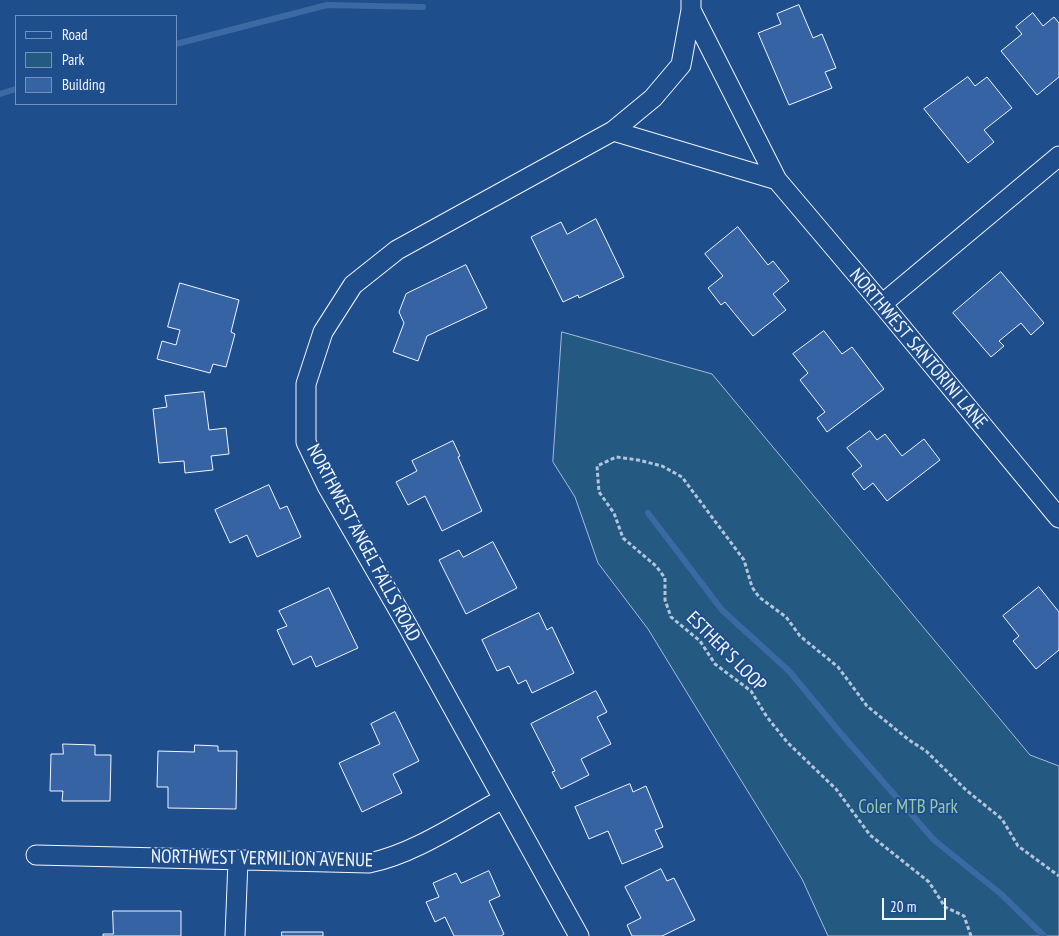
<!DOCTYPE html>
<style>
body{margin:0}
#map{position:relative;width:1059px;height:936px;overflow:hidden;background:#1f4e8c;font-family:"PT Sans Narrow",sans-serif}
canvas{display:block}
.legend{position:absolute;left:15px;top:15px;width:162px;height:90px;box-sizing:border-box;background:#1f4e8c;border:1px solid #7391ba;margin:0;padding:6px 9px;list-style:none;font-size:15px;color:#f2f6ff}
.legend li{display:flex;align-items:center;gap:10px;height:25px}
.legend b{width:25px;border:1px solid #7391ba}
.scale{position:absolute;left:882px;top:898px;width:64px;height:22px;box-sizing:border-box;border:2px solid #f2f6ff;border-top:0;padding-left:6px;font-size:15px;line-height:18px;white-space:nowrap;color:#f2f6ff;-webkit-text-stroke:4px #1f4e8c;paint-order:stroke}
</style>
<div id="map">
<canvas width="1059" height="936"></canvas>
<ul class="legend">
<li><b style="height:6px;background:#1f4e8c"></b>Road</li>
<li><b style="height:14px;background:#245a82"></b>Park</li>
<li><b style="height:14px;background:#3563a3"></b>Building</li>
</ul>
<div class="scale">20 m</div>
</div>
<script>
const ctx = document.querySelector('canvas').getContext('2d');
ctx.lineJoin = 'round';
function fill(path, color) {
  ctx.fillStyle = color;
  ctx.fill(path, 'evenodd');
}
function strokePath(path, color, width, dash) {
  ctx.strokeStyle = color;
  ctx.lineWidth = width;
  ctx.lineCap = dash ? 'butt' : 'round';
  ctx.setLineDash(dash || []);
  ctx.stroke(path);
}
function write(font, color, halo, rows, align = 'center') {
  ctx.font = font + ' "PT Sans Narrow",sans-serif';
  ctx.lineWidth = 4;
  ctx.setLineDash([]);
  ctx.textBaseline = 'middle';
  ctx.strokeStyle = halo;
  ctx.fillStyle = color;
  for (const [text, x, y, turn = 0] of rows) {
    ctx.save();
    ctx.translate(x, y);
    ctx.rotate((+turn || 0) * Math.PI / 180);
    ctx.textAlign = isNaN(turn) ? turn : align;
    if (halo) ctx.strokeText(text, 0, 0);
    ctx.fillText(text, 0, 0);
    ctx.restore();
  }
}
const green = new Path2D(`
 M562,332L712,374L1030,755L1059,766V936H828L802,879L697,709L648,629L598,563L575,497L553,462Z`);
fill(green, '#245a82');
strokePath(green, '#a8bbd7', 1);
strokePath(new Path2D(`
 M176,44L327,5L423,7
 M0,94L16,89
 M648,513L722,610L789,671L843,736L934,840L1001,894L1044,936`), '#3b69a3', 6);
const building = new Path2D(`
 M799,5L813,38L822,34L836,68L825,72L832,88L789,105L758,33L781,24L777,14Z
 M1033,13L1043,26L1054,17L1059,23V77L1037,95L1001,51L1022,34L1016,27Z
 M968,77L975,86L987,77L1012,108L984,130L994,142L968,163L924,109Z
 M596,219L624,277L579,298L578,295L563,302L531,237L561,222L567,234Z
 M738,227L768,265L773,261L789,281L773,294L786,310L753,336L725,302L721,305L708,288L723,276L705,254Z
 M466,265L487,308L427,336L418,361L393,352L404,323L399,312L406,294Z
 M1001,272L1044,323L1031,335L1021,323L999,341L1004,346L991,357L953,313Z
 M180,283L239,300L231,332L235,334L226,367L213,364L210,373L157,359L162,341L176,345L180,330L168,327Z
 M824,331L842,354L852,347L884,389L827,432L817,418L825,412L800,380L808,373L793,354Z
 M204,392L209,430L226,428L229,454L211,456L213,470L185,473L184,461L159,463L153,409L167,407L165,396Z
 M870,431L877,440L885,434L902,456L924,439L940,460L887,501L873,483L864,490L852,474L862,466L847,448Z
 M453,441L460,456L458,457L482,511L442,531L425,496L408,505L396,482L417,471L412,461Z
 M269,485L280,509L287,506L301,537L257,557L247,535L230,543L215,510Z
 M493,542L517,588L466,614L439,560L459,550L463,557Z
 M1039,587L1059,612V650L1036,669L1013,641L1019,636L1003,616Z
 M329,588L358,648L316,667L311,656L293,665L277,630L287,626L279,611Z
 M539,613L547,630L552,627L574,673L532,693L526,680L518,684L509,666L497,671L482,640Z
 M596,691L607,712L597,717L611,744L581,759L589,775L561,789L552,772L555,771L531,724Z
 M395,712L419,761L393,774L402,793L362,812L339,763L380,744L371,724Z
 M63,744L95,745V755H111L110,801H62L63,791H50L51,754H63Z
 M195,745L218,746V751H237L236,809L168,808V787H157L158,751L194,752Z
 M630,784L633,792L646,786L663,827L655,830L663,847L622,864L608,831L589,839L575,807Z
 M661,869L667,881L674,878L695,920L662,936H632L627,925L641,918L625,887Z
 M489,871L500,896L489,901L504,934L501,936H454L445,917L435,922L426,902L439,897L433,883L456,873L461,883Z
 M113,911H181V936H103V934H113Z
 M282,932H323V936H282Z`);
fill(building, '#3563a3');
strokePath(building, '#f2f6ff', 1);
const street = new Path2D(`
 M691,10L777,180L882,304L1059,518
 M613,131L777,180
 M882,304L1059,156
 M36,855L369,863C414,854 462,821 503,799
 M235,936L238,861
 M579,936L406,623L327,486L306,442V384L323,332L353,285L397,250L613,131L653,98L681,65L691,10V0`);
strokePath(street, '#f2f6ff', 21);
strokePath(new Path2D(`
 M971,936L964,916L945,907L929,882L870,835L836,789L787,742L767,717L751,691L715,664L700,641L671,617L665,600V578L656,566L623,538L614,513L599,492L597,466L616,457L638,460L662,466L682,477L744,560L752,587L759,597L786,617L800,636L838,667L867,706L909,740L926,751L966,790L1002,819L1018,846L1059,876`), '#b3c4dc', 3, [4, 2.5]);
strokePath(street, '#1f4e8c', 19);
write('19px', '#f2f6ff', '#1f4e8c', [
 ["NORTHWEST SANTORINI LANE",918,349,50],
 ["NORTHWEST ANGEL FALLS ROAD",363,543,62],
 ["ESTHER'S LOOP",726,652,45],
 ["NORTHWEST VERMILION AVENUE",262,859,1]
]);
write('19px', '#97c8a6', '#1f4e8c', [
 ["Coler MTB Park",908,808]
]);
</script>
